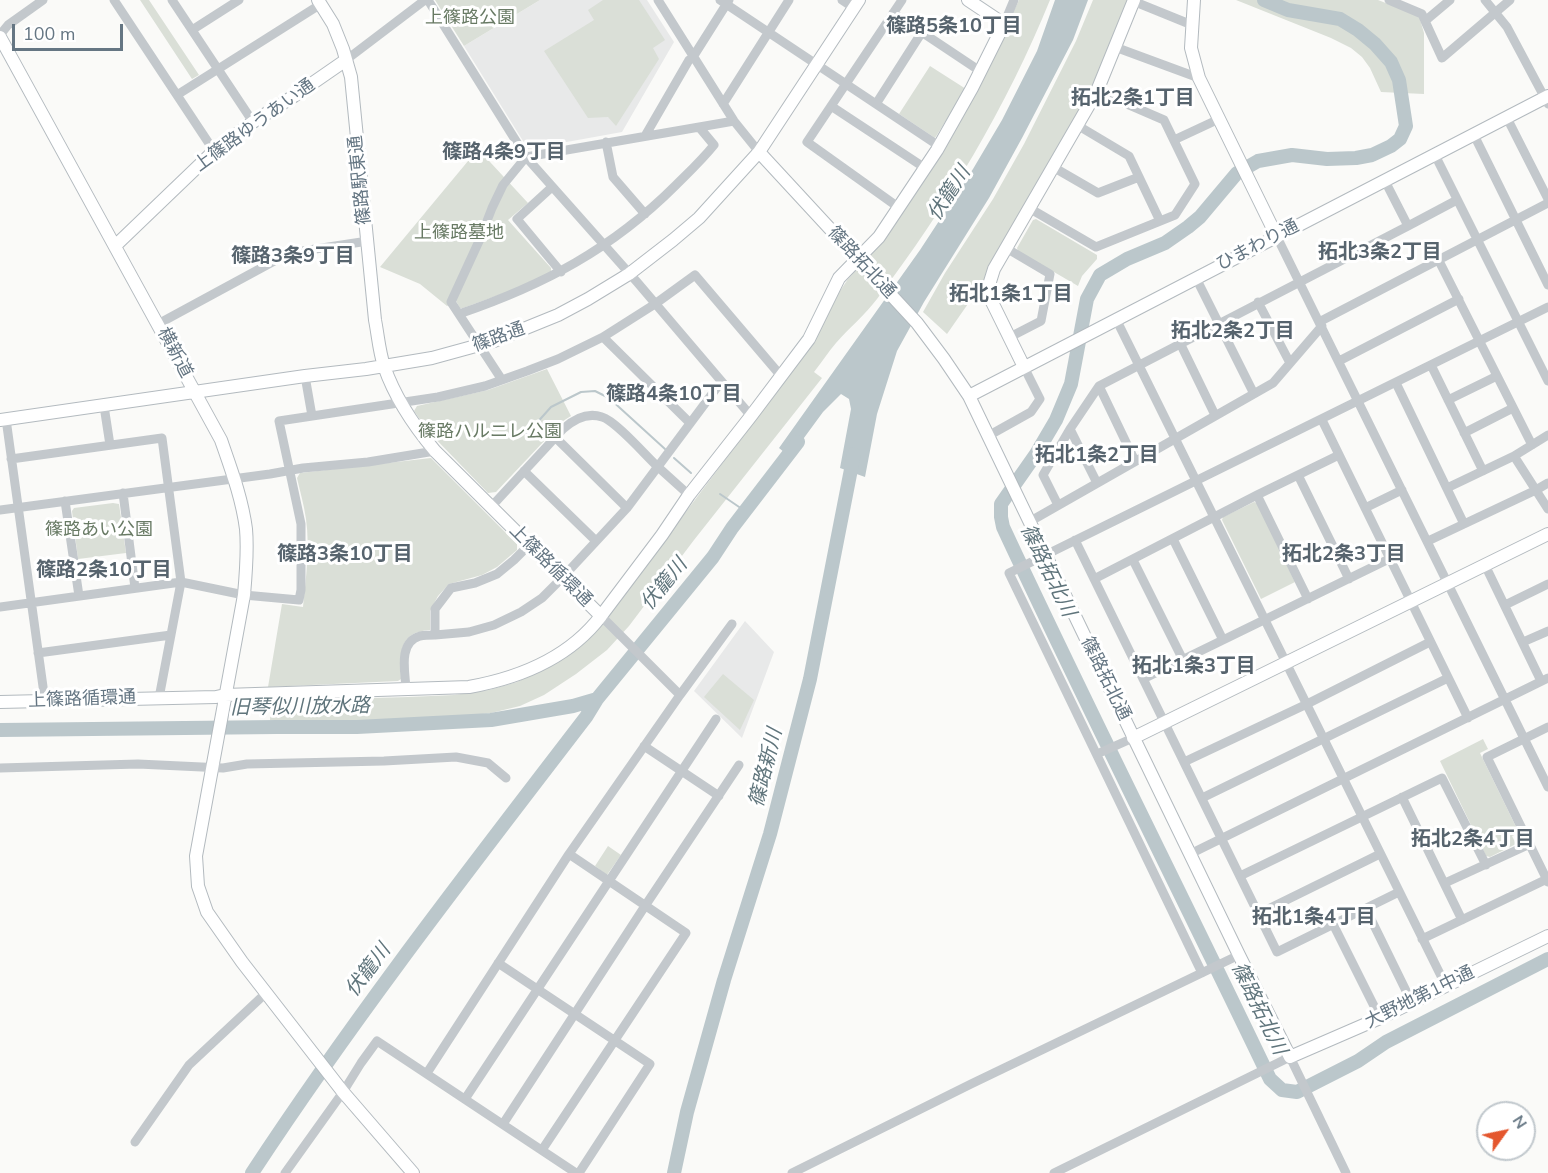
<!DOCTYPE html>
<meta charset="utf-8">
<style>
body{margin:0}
#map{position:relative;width:1548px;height:1173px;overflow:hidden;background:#fafaf8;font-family:"Nunito Sans",sans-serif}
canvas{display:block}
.north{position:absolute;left:1476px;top:1101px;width:60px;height:60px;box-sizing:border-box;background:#fff;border:2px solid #c1c8cd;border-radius:50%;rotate:57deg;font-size:16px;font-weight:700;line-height:24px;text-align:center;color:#657683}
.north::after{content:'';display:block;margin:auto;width:21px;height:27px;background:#e4572e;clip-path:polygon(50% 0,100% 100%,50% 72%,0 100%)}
.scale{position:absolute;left:12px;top:24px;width:111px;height:27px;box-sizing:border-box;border:3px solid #657683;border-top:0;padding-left:8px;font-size:18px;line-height:21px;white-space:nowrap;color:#657683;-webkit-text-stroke:4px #fff;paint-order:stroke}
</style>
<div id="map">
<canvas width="1548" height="1173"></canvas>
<div class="north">N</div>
<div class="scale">100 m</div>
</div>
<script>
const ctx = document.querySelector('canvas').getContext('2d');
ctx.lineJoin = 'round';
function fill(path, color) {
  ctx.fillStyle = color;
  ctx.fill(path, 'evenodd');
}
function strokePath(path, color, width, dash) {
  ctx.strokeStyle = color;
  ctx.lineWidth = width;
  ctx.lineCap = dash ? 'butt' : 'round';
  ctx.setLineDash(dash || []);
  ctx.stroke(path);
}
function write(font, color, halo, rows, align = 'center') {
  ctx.font = font + ' "Nunito Sans","Noto Sans JP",sans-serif';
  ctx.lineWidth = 6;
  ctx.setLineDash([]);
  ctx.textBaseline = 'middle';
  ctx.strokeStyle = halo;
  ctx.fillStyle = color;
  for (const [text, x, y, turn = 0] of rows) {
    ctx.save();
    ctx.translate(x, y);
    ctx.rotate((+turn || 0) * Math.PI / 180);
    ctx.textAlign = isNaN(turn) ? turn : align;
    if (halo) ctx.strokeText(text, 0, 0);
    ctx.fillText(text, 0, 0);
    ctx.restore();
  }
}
fill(new Path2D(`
 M540,0H647L674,42L622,132L528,149L464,46Z
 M745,621L774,652L742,738L694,691Z`), '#e8e9e9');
fill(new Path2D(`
 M140,0H149L199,75L192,79Z
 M435,0H540L464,46Z
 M603,0H639L665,40L653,48L659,59L616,126L608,117L588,118L544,51L594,20L588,10Z
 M1019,0H1050C1007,106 946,208 877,299C865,315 849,328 836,343C828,352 822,362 814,372L822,378L694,540L629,626L607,650L576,674L544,695L520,706L491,713L445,718L382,720H270L271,701L408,697L454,695L489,690L517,682L556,663L594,632L618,602L801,359L820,331L836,297L848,279L870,255L1001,38Z
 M1093,0H1129L1092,90L1039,184L979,288L947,334L923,312L945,273L993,199L1024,144L1076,41Z
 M1236,0H1378L1419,16L1424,33V94L1381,92L1370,68L1362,57L1351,48L1331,38Z
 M930,66L966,89L935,138L899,114Z
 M478,149L528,203L508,220L551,268V272L518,288L463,308H460L456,301L447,306L420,284L380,267Z
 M1036,219L1097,255V259L1082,276L1078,286L1018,251L1017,248L1033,220Z
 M547,369L571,416L563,421L496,492L488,493L428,431L414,411L417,406L488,390Z
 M431,458L517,544V550L497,567L482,575L449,584L438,596L430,611V630C398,632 400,654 401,679L398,681L268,687L282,604L303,607C306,578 310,548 306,519C304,505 300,491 297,478L300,473Z
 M1254,502L1257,503L1295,582L1261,599L1222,520L1223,517Z
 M113,503L119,504L126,553L78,559L72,511L74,508Z
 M723,674L754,700L740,730L704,697Z
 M1483,739L1488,749L1480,753L1519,833L1512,836L1516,844L1490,857L1486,856L1440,761Z
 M608,846L621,855L607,875L595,866Z`), '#dadfd7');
fill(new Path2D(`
 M1055,0H1088L1073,40L1022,138L989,198L924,302L897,351L877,414L865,477L840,468L851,409L849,399L841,394L823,412L790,457L779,448L920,250L973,169L1002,120L1037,51Z`), '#bbc7cb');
strokePath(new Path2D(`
 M526,435L551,407L581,392L595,391L609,398L665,449
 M674,458L691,473
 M720,494L745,511`), '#bbc7cb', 2);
strokePath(new Path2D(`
 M1264,0L1288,10L1340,19L1358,30L1375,44L1391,62L1399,80L1406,126L1400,139L1391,146L1372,155L1356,158L1327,159L1292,155L1258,161L1237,173L1200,217L1188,227L1165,243L1127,259L1100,275L1087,299L1071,384L1056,420L1036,454L1001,504V517L1003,527C1089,712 1182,895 1270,1079L1282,1090L1297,1092L1358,1061L1386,1042L1548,959
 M0,730L277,727H357L491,720L573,706L597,699
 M252,1173C355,1016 471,867 586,717L597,699L713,557L732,528L798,442
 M674,1173L687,1112L724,980L770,834L810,679L854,454`), '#bbc7cb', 14);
const secondary = new Path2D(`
 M1194,0L1191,48L1199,78L1277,237
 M0,37L221,440C231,469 242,498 246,529C248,551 246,573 244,595L196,856L198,886L207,912L242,962L343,1092L413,1173
 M759,152L917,323L944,359L969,396L1128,726L1239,955L1290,1057L1380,1018L1548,936
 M115,246L214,151L253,122L294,96L346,60
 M1024,367L991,300L989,285L994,269L1097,91L1134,0
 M969,396L1548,96
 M0,420L305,376L366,369L432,358L494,341L558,315L588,299L629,274L673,240L699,218L759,152L859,0
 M601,616L662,535L689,495L751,416L809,339L839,278L879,237L937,150L972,88L1004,24L968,0
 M0,702L216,697L225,695L469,687C519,678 569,658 601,616L435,451C414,426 395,398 384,366C379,351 378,335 375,320L351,77L343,49L333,24L318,0
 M1133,738L1548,534`);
strokePath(secondary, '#b3babf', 14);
strokePath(new Path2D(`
 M114,0L214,151
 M172,0L253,122
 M428,0L526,157L637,282L751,416
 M658,0L734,121L759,152
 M720,0L939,146
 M842,0L854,8
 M1389,0L1422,14L1425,21L1450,0
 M1485,0L1507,27L1548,104
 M1133,1L1192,25
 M893,13L980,71
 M1425,21L1442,58L1510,0
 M1004,24L1014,0
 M192,30L239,0
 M0,35L8,25L43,0
 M1115,47L1199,78
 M346,60L425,0
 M177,95L321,4
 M723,104L789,0
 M876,104L922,32
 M831,106L925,168
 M1507,118L1548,199
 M1077,125L1129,156L1160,221
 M1474,135L1548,285
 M645,136L689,60L693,57L729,0
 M1174,140L1219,119
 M606,142L613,177L645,214
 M1435,155L1548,381
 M1053,167L1098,193L1139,177
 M552,187L517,219L561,272
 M898,207L807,142L902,0
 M1029,208L1096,247L1175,215L1195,184L1164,120L1097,91
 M1408,226L1457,200
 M1277,237L1548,787
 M1006,248L1050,274L1041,321L1008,338
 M1438,259L1532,445
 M1196,278L1254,394
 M1258,302L1290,363
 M459,314C544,285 612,249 676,185C689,172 702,160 714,145L699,127
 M1116,319L1446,986
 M1319,322L1548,203
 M158,324L289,253L368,241
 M603,337L690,423
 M1180,343L1215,415
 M1339,361L1459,299
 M1431,365L1483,471
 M305,376L312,416
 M502,380L451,302L480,239L492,208L503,185L526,157L734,121
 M1396,383L1464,524
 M1099,386L1135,461
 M1448,400L1497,376
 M104,406L110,445
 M6,419L45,701
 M1322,420L1468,718
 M1070,429L1097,483
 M1464,433L1513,408
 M988,436L1031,412L1040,399L1024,367
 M555,437L627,508
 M1514,456L1548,509
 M11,459L162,438L181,582L159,698
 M524,471L596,541
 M1298,475L1349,579
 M1447,488L1514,456L1548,435
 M123,493L135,588
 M1257,495L1308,599
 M65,501L79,596
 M1058,505L1043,475L1070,429L1099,386L1408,226L1385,181
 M491,507L563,429C574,419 587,412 602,417C616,421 645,455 658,467C668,476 679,486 689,495
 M1365,508L1402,490
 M0,510L270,474L303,468L368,462L435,451
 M1029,522L1273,383L1322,326
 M1173,539L1223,640
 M1075,540L1277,952L1399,892
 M1428,541L1536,490L1548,483
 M1133,560L1183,660
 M1485,565L1541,681
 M1094,579L1257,495L1339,455
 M1505,605L1548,584
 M0,607L181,582L244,595L299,600L301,590V524L279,421L438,397L485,386L527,371L558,359L603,337L655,304L695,275L781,376
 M601,616L680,695
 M435,635L469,632L494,625L521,612L542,598L562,578L627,508L721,382
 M1523,642L1548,631
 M38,653L171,635
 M1143,679L1389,559
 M406,688C405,672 398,642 420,636C425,635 430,635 435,635V609L451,588L475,583L497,574L514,560L529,545
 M1548,727L1487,757L1548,882
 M644,746L719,796
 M1097,754L1133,738
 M1184,762L1307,704L1430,642
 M0,768L138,764L223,768L247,764L384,761L456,757L488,763L506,778
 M1402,797L1462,920
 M1202,798L1448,678
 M1190,854L1548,678
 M1240,876L1442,778L1486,865
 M1445,883L1530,844
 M1366,909L1412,1003
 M1258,914L1380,854
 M1333,924L1380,1018
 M1422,939L1547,879
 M498,963L650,1064L579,1173
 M1202,973L1009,573L1548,307
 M427,1073L569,854L680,695L732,624
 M465,1099L716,719
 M503,1124L645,906L739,765
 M135,1142L189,1065L266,993
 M542,1150L686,933L569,854
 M285,1173L343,1092L361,1063L377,1041L576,1173
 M792,1173L971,1084L1239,955
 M1054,1173L1290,1057L1346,1173`), '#c3c8cc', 9);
strokePath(secondary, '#fff', 12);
write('18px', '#687a64', '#fff', [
 ["上篠路公園",470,19],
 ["上篠路墓地",459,234],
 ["篠路ハルニレ公園",490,433],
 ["篠路あい公園",99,531]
]);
write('18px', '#657683', '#fff', [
 ["上篠路ゆうあい通",255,126,-36],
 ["篠路駅東通",361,180,-96],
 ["ひまわり通",1258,246,-27],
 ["篠路拓北通",861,263,47],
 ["篠路通",499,338,-20],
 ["横新道",174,353,62],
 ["上篠路循環通",550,566,45],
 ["篠路拓北通",1105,679,64],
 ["上篠路循環通",82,700,-2],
 ["大野地第1中通",1420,998,-26]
]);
write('bold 20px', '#57646e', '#fff', [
 ["篠路5条10丁目",954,27],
 ["拓北2条1丁目",1133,99],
 ["篠路4条9丁目",504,153],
 ["拓北3条2丁目",1380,253],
 ["篠路3条9丁目",293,257],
 ["拓北1条1丁目",1011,295],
 ["拓北2条2丁目",1233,332],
 ["篠路4条10丁目",674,395],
 ["拓北1条2丁目",1097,456],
 ["篠路3条10丁目",345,555],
 ["拓北2条3丁目",1344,555],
 ["篠路2条10丁目",104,571],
 ["拓北1条3丁目",1194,667],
 ["拓北2条4丁目",1473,840],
 ["拓北1条4丁目",1314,918]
]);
write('italic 20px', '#60757c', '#fff', [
 ["伏籠川",950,194,-57],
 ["篠路拓北川",1047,571,64],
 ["伏籠川",665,585,-51],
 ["旧琴似川放水路",300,708,-1],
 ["篠路新川",767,768,-76],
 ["伏籠川",369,971,-53],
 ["篠路拓北川",1258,1009,64]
]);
</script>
